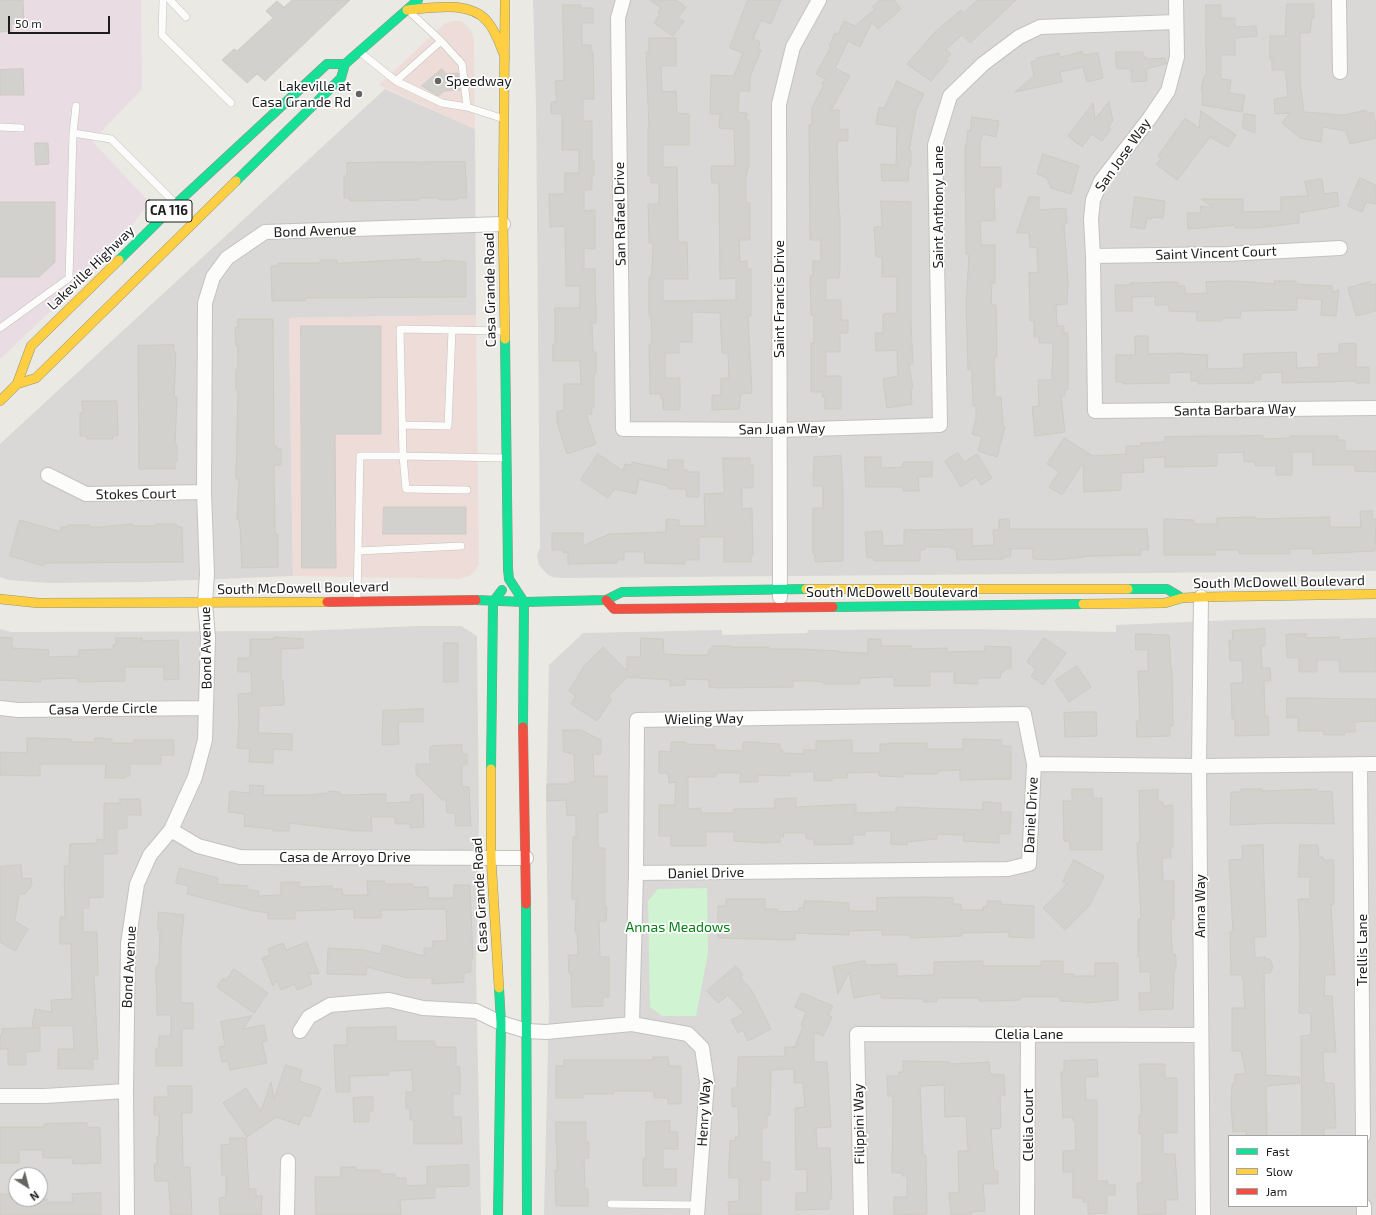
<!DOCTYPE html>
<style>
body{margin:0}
#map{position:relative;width:1376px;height:1215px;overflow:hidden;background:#ebe9e4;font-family:"Exo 2",sans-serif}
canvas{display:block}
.legend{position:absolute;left:1228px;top:1135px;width:140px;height:72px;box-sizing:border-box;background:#fff;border:1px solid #a4a4a4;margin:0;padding:5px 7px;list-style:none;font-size:12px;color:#1c1c1c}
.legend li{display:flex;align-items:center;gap:8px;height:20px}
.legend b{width:20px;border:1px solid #a4a4a4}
.north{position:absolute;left:8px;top:1167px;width:40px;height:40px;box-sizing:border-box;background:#fff;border:1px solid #a4a4a4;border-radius:50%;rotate:144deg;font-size:11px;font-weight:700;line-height:16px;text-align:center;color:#1c1c1c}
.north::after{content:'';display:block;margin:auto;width:14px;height:18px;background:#646462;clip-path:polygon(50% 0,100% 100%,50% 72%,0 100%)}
.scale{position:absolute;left:8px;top:16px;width:102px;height:18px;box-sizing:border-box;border:2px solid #1c1c1c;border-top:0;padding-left:5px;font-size:12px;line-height:14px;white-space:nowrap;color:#1c1c1c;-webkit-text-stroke:3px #fff;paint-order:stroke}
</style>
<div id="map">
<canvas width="1376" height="1215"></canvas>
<ul class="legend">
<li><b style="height:5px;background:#16e098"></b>Fast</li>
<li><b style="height:5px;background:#ffcf43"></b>Slow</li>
<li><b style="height:5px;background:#f24e42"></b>Jam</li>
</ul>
<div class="north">N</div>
<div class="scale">50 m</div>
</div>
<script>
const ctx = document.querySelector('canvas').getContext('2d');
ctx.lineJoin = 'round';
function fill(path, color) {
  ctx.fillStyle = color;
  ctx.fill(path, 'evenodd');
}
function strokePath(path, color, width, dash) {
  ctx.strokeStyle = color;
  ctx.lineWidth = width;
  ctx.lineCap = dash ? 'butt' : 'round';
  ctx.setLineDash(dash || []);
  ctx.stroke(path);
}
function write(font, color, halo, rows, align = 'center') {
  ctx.font = font + ' "Exo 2",sans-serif';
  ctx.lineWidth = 3.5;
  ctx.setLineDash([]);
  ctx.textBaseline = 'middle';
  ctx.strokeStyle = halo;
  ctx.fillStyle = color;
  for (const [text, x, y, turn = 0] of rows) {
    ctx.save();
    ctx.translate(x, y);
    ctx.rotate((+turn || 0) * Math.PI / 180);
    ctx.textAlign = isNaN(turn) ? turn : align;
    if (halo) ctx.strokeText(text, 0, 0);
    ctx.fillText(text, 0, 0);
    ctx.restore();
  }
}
fill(new Path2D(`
 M533,0H1376V571L562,578L552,577L547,574L539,565L537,555L540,548L536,105Z
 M385,89L475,129L476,315L289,318L293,576L145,582L48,583L8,580L0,577V444Z
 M1376,618V1215H544L549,1007L546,810L549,665L583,633L722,630V635L807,633L808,630L973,629L1116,632V625L1232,620ZM1229,1136H1367V1206H1229Z
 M417,626H461L477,636L479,818L476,970L481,1215H0V629L11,632L301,631ZM16,1175H40V1199H16Z`), '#dad8d6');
fill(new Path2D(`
 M452,21H461L466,25L472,32L474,40L475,129L379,85L444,24Z
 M476,315L479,564L474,572L469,576L458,579L293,576L289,318Z`), '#eedcd8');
fill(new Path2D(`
 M0,0H141L142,89L92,141L149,202L112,253L0,359Z`), '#e9dce3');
fill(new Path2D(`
 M707,888L708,953L696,1016H662L650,1007L648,901L658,889Z`), '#d0f3d1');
const building = new Path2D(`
 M0,0H23L24,24H11L12,31L0,32Z
 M292,0H350L265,81L257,74L247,83L222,60L234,49L237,51L273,18L266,11L277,1L284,7Z
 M650,0H676L686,7L678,18L684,21L673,36L654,23L660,14L658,12L661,8Z
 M748,0H781L771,24L761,20L753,39L760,42L758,49L761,50L750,77V91H739L738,112L747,113L746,120H749V168H748L746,176V203H750V240H739L740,262L747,261V269H751V316H748L752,393L741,394L739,409L712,410V395H721V378H729L728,353H722L720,313L692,312V342H679V353H665V378H680V410H663V399H661V394H650L649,344H652L651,316H649V277H651L652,270L653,243H649L648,204H659V183H651V176H648V129H649L646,52H649V38H676V66H661L662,92L676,91L677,113L689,114V145H663V167H677L678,242H687L688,279H663V301L736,300V278L720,279L719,183H712L711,166H735L734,129L719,128L720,114H710L711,75L734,76L743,53L730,48Z
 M881,0H894L901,9L878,29L872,22L860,47L848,41L835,68L850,76L831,110H839V130L848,129V141H837L839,214H840V268L839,278H826V300H841V320H848V333H840V352H826V376H841V409H825V397H822L823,392H811V343H814V315H811L810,276H813V261H821V240H810L809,125H812V108L824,85L822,84L825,79L816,74L831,47L829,46L835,33L838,34L844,21L855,26L875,9L873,7Z
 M978,0H1016L970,43L962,35L946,49L951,54L946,59L948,61L931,81L907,64L935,32L961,10L963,13Z
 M1287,4H1314V18H1312L1310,33H1300V83L1304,112L1344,115L1366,110L1367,114L1373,112L1376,124V138L1350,144L1346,131L1323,127L1321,142L1300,138L1282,123L1290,113L1275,114L1274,99L1288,97L1285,70H1272V59H1270V36H1285Z
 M563,5H581V8H593V23H582V45H591V52H593L594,99H583V121H592V160H594V175H592V190H584V211L595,210V249L584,248V269H595L596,323H592L593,352H596V374H594V407H592V414H586L596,444L567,454L557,422V411H564V384H581L580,361H553V344H555V308H580V286H566L565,226L550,227L549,194H565V173H579V150H562V114H551V102H557L555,81L564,80Z
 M1206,5H1221V18H1235V27L1256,26L1257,36L1235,38V55H1221V79L1231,80L1229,93L1245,95L1242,112L1202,105L1203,91H1201L1204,76H1206Z
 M1082,52L1083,55L1098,53L1103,78L1087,82L1083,67L1060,72L1062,82L1015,92L1034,76L1031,62L1037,60V58L1059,53L1060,57Z
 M1116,52H1143V59L1146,56V59L1165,58L1166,64L1146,69L1147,81L1132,82L1131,74L1133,71L1131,72V69H1117Z
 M23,69L24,95H0V70Z
 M442,69L446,74L458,73L460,90L444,91L438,96L422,86Z
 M897,81L924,94L916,110L909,151H911V166H909L908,181H882L881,164L896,165L897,127L876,124L879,107L884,108Z
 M1109,102L1113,121L1108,127L1111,129L1102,141L1092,134L1082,147L1068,136L1093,103L1095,119Z
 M1201,111L1236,135L1228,147L1210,137L1177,180L1156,164L1161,159L1158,156L1185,118L1199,128Z
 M1244,114L1255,115V133L1243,128Z
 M972,117L999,121L996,137L982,134L980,147V167H1001V187H994L995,221H980L981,245H995V283H992L991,305H996L997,357H994L995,397H1001L1003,426L1005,427L997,457L978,451L982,437L972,434L976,418V406H973L972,370H968L966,304L969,255L966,254L965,150L968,130L970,131Z
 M35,143H48L49,164L36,165Z
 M1043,154L1079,166L1071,194L1051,188L1047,178L1037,174Z
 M465,162L467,198H457V200H439V198H419V200L350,201V198H344V176H347V163Z
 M1360,178L1376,185V204L1366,202L1362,212L1348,206Z
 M1322,179L1324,194L1337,192L1339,206L1299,213V223L1256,228H1235V225L1188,229L1187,213H1201L1200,206L1213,208L1201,199H1243V212L1281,211V197L1308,196L1305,182Z
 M1029,197H1039V210L1066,208L1067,224H1064L1068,281L1067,304L1056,305L1057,326H1064V333H1068V389L1065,390V396H1061L1065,432L1035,436L1032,407L1039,406L1038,380H1052L1053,343H1039V337H1034V321H1030L1029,272L1038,273L1037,247L1030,248L1029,233H1017Z
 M1135,197L1165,201L1163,218L1153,217L1152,219L1147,218L1145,229L1131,227Z
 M881,201L911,202V323L913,364H909L913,388L911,389L912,404L887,408L883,379L898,376L897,350L876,351L875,333H883V314L897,313V277H882V257H876L874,227H882Z
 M0,202H55V262L39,277H0Z
 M420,259V262H442V260L466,262V297L305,298V301H272L271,266H278V263H320V260H337V263Z
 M1234,281L1275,284L1274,281H1296V284L1332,286V292L1339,290L1336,316L1321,315L1322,300L1297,298V310L1241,311L1240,318H1222V321H1197V312L1169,311V305H1155V296L1132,297V311H1116L1115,285H1130V283L1178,282V286H1185V294L1207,293L1206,282Z
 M1370,282L1371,285L1376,284V311L1356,316L1348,288Z
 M238,319H273L274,446H277V449H281V465H274L275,534H278V567L242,568L240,527L239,520H237L239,479H236L238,390H236V369L238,370V346H236L235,327H238Z
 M301,326H381V434H335L336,568H302Z
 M1135,336H1148V354L1184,353V354L1208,355L1207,369L1244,368L1243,354L1296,352L1297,368L1319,367L1318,354L1339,353V344L1356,343V367H1369V383H1356V381L1282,383V372L1261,373V380H1254V383L1198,384V381H1191V372L1169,373V383L1123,384V382H1116V355H1135Z
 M174,345V352H176L174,397H177L175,445H177V462L175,461V469H139L138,346Z
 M82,401H117L118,436H113V439H87V436H80V413H83Z
 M1263,436V439L1290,438V436H1338V440H1345V451H1376V472L1355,471V465H1313V452H1292V475H1276V466H1255V462L1244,461V452L1217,453V466L1165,467V457L1143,458L1144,472L1121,473V490L1084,492L1083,463L1062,495L1049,487L1059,472L1047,464L1064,438L1093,456L1126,454V446H1141V443L1165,442V437Z
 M958,453L964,462L977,454L992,478L981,485L976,477L961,487L945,461Z
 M598,454L623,471L625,464L632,465V462L668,470V460H683V470H687V472H699V497H687L686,489H668V486L639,479L636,494L614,489L608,498L581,480Z
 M841,456L843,492V561L815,562V554H813V508H823V486H813L814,457Z
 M865,457H881V468L903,467V462H932V477H918L919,491H903V487H866Z
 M723,458H750V465H753V488H742V509L752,508L753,555H751V562H724V537H699V560H685V564L645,563L644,552H624V560H617V563L568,564V552L563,553V550H552V533H583V546L609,534L666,532V519L679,520V526H705L704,494L724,493Z
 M384,507H466V534H383Z
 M1372,511L1373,519H1376L1375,551L1313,554V549H1290V554H1239V550H1215V555H1164V519L1194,520V524H1217V518L1256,517V519L1330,517V527H1361L1360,512Z
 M1009,519L1010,529H1147L1149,550H1141V555L1093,556L1055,560L1033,559V549H1010L1011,557H1003V559L957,560L956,549H951V547H925V550H920V561H874L873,557L867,558L865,532L882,531L883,546L904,545V530L972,529V546L994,545L993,530H999V520Z
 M20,520L61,532V527H68V525H90V527H101L133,524V526H156V524H177V527H182L183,562L44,563V566L10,556Z
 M1265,629V646H1261L1262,668H1270L1271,681H1264L1265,717L1268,716L1269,735L1235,736V719H1232L1231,683H1243L1242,660L1230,661L1229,640H1233L1232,631Z
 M1136,634L1169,635L1171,670L1172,669L1173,726H1170V736L1137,737L1136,721H1140L1138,671H1148V650H1136Z
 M1306,634V638L1339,637V640L1376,638V672H1340L1339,660H1317V672H1299V658H1287L1286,635Z
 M0,637L12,638V648L49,650L48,657L79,656V650L113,649V645L116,644V638H142V641L178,640L179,679L164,680V667H125V681L78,682V678L41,679V682L0,680Z
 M274,637L303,639V648L281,649V680H283L284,705L259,706L258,733L292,734V750L273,749V763L249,762L250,749L237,748L239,726L238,694L252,693L251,672H238V658H250V639H274Z
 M641,638L663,639L664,654L685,655H708V651L713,646H731V647H769V649H801L839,651V652L868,653V639H881V646H912L911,649L947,648V652L985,651V646L1011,647V669H1004V672H1001L1000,678H978V684L954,683V672H930V686H894V677L860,678L859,684H824V682L815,681H793V687L718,688L709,687V680L685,679V685L670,686V680L627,677L608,696L612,699L597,721L571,704L576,696L569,691L584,666L603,647L627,671V657H640Z
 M1044,638L1066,653L1043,685L1031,676L1036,669L1027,662Z
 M444,643H458V682H444Z
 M1077,666L1091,687L1069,702L1055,681Z
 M1287,698L1376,699V721L1355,722V732H1345V735H1324V731H1298V717L1287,718Z
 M423,709V722H398L399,744L382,745L383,711Z
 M1075,712H1096L1097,736L1065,737L1064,713Z
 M563,730H581L601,740V754H593L594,776H607V812L598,813V844L599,848H605V907H607L606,921H600L599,925L600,957H609V997H603V1006L572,1007L571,973H569L568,955H578L577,932H575L576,899H572L573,837H576V815L567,816L566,800L547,801V784H570V782H575L574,754L564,752Z
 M27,738L71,739V742H95V738L112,739V743H134V740H174V755H161V764H130V776H126V778H105L106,764H40V776L0,775V752L27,753Z
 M963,739L1002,740V746H1011V779L960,780V770L938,771L937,774H904V777L879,776V772L847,773L848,778H832V781H814V772H790V776L758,775V782H740L741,773H716V777H688V809L701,808V813H734V809L775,808V799L796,798V807L856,804V813L896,812V807L983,810V802L1001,803V812H1011L1010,834H999V843L963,841L964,835L937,834V839L907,842V845L891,844V831H865V835H853V844L814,845V839H806V833H783L784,837H780V842L765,843L734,841V832H706V846H671V836H659V805H675L676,782L669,783L668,773H659V751L671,752V742H686V744L715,745V750L743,751V742H759V743L780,744V750H783V753L804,754V750H816V741L852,740V753H880V744H889V743H927V749H963Z
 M462,745V754H467V765H462V787H469L471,826H456L455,813H447L446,800H442L416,774V764H430V747L433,746Z
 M250,785L264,786L263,795H306L329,793V791L340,792V795L386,794V803L411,802V795L423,794L424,827L410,828V824H395V817H371L372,831H357L289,823V831H273V829L244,826L245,814L228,812L230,791L249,793Z
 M1072,789H1093V798H1102V850H1070V841H1064L1063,801H1072Z
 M1241,789H1262V791L1317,789L1318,792L1332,791L1334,824L1282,823L1230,825L1231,792H1241Z
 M1158,790V802H1163V806L1173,805V848H1170L1171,858H1162L1163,881H1174V919H1171L1172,954H1175L1176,958V969L1174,971L1173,1009L1140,1010L1139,993H1151L1150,972H1140V957H1138V919H1141L1137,843L1140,842L1139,791Z
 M120,799H140L141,815H127V828L117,829V854H103V897L89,898V908H83V932H97L98,975H94L98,1059H93V1069H58V1049H74L73,1026H32L35,1009L52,1012L51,1000L72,999L71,944H60V917H65L64,866H69L70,844L97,843V839L104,840V803H120Z
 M1263,845L1266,937H1254L1255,958L1265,957V959H1270L1273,967L1270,973H1264L1266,1075L1299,1077L1300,1083L1266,1086L1267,1136H1246V1131L1233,1132L1231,1106L1232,1084H1235V1074H1246L1241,1051H1232V1008H1245L1243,978H1242V975H1231L1230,932H1233L1229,860L1243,859L1242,846Z
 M1300,845H1318L1319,857H1323L1324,860H1334V904L1331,905L1335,975H1325L1324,996H1332L1336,1052H1323L1324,1083H1334L1336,1128H1324V1136H1302L1301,1036L1311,1035V1013H1299L1300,936L1298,899H1310V877H1299Z
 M1074,860L1104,876L1089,906L1065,930L1043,908L1067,884L1063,882Z
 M21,865L22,879L31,878L32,885L25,894H19L15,921L28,929L15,951L0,942V867Z
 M180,868L218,878L217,884L248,886V890L259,891L258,896L281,895V882H300L299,887L332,886V889H342L343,895H368L367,881H385V884H413V887H428V898H454V885H470L473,959H471V972L464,973V982L432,984V978H408L367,967L366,975L327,974L328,948L364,950L380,954L383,945L424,956V948H433L432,941H447L446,909L381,910V918H354V909L295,911V919H268V913L254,911L187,894L189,886L176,883Z
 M928,897L953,898V904H961V910H983V907H987V901H1001V904L1034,906V938L1009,937V932L962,933V936L910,938V935H882V930L849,931V935L795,933V940L718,938V906H726V899H765V909H778V912L799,911V908H804V901H818L849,903V911H877V898Z
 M159,912L184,915L181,944V1003H193V1029H182V1066H156V1048H159V1036H171V1015H157L156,970L157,965H159L160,930H158Z
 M307,942L319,974L308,973L312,984L297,990L295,984L281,990L277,980L273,986L262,958L270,955L268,949L283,943L286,950Z
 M865,961L866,965L897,964V976L934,975V962L983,961V966H1041V961H1063V974H1074V976H1095V963H1118V1000L1085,1003V1002L1060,1001V997H1020V1000L993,1001H979V998H937V1002H923V999L881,998V993L854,998L849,972L838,994L833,967Z
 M736,966L743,975L740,977L752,991L771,1029L748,1041L743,1030L738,1033L731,1020L744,1013L728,995L718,1003L707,991Z
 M234,969L268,993L254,1013L217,987L223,978L226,980Z
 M802,993L833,1006L828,1015L832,1017L823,1036L814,1032V1062H827L831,1127L816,1128L817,1148H830L832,1199H829V1209L796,1210V1193H807V1169L796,1170L795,1108L805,1107L803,1083H794V1069L771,1070L770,1115H767V1128H762V1162H770V1180H761V1215H729L728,1202L739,1201V1178H729V1162L730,1140L735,1141V1137H739L738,1106L732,1107V1088H737L738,1057L785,1056V1047H795L803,1026L801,1025L806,1012L795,1007Z
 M252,1016L243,1029L264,1025L267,1041L262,1042L267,1063L230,1070L228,1061L222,1062L219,1047L225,1046L221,1022Z
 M396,1027V1041H435V1047H456V1067H460V1094H453V1117H461L462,1144H414V1120H410V1109H406V1092H413L412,1070L389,1071V1075L350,1076V1092H336L334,1045H347V1028Z
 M40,1028V1051L26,1052V1065H8V1049H0V1035H2V1029Z
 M653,1057H668L669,1066H681V1104H668V1098H654V1091H614V1094H583V1098H556V1066H564V1060H653Z
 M1097,1060L1098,1077H1085L1086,1100H1097V1181H1108V1185H1115V1195H1107V1213L1088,1214V1202H1083V1198H1073V1172H1063V1151L1076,1150L1075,1121H1073V1117L1063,1118L1061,1072H1064V1061Z
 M903,1061L950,1062V1064L989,1062L990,1074L1004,1075L1005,1095H1000L1001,1128L991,1129L994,1171H998V1184H983L985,1211L971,1212L972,1215H951L949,1193H959L958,1151H968L966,1116L945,1117L944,1085L920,1086L923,1155H926L927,1214L894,1215V1197H907V1176H902V1173H892L893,1096H888L887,1076H899V1072H903Z
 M1140,1064H1165V1078H1177V1133H1163V1154H1175L1178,1200H1165L1166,1214L1138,1215L1137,1183H1142V1134H1139V1115H1141Z
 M286,1065L302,1070L299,1081L321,1088L310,1117L303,1115L299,1125L276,1117L247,1137L223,1103L246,1088L261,1111L271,1082L274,1099Z
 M168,1086H192V1113H182L183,1167H190L192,1215H171L168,1181H155L154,1164H157V1137L159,1136V1115H154V1097H168Z
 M373,1097V1111H369V1122H354L353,1098Z
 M670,1121V1132H678V1149H663V1169H676V1186H643V1159L646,1158V1122Z
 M556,1122H586V1142H589V1158H584L585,1189H588V1206H556L555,1170H557Z
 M87,1123V1128L100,1127L101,1163L73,1164L72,1158H43V1150H19V1163H0V1127H44V1124Z
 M230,1138H246L249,1189H256V1196H262L261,1215H220L219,1198L226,1197V1175H222L221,1145L230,1144Z
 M469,1165V1186L435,1187V1198L400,1200L401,1215H316L315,1177H341V1167H356V1170H380V1174H395V1178H406V1186L427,1185V1167Z
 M101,1193V1215H0V1194H16V1199H48V1202H73L72,1194Z`);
fill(building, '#d3d1cd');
strokePath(building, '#cecac5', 1);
const lane = new Path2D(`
 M163,0L162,35L231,103
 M170,0L186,17
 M412,14L441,41L462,64L467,107
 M361,53L396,81L442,103L467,107L501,118
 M396,81L441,41
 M76,106L73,133L111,139L175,203
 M0,127L21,128
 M0,328L69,278L73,133
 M503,331L400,329L403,456L504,458
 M402,425L448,426L452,330
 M358,551L461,546
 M357,599L360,456H403L406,489L467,490
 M611,1204L697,1205`);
const street = new Path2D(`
 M623,0L618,18L623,429L779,430L940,425L935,145L950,96L983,64L1019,37L1040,27L1176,22
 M1176,0L1177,57L1168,91L1149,119L1101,181L1093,200L1091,219L1093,256L1095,411L1376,408
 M1339,0L1340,72
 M1093,256L1227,254L1340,248
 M48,475L86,494L204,492
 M780,597L779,104L793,47L819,0
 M1201,597L1199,766L1203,1215
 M0,708L18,710L206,708
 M1360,764L1363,1136
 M171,830L198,846L240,857L526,858
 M636,873L1008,869L1029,864L1034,764L1199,766L1376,764
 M632,1024L636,873L637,720L1024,714L1034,764
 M300,1031L309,1017L330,1005L389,1000L423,1008L476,1011L501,1023L527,1031L546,1032L632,1024L688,1034L702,1048L707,1082L697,1215
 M0,1096H45L126,1091
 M1364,1206V1215
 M127,1215L126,1091L128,944L137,884L150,855L171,830L195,777L205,740L208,637L205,603L207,574L204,492L205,303L213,277L227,258L265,232L503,224
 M287,1215L288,1161
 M861,1215L857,1034L1201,1035
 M1027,1215L1028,1034`);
const fast = new Path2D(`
 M236,181L341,78L345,64L418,0
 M119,260L176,204L327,64H345
 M505,339L508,569L509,579L524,602L523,727
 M1128,589H1167L1182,598
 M476,600L524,602L606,600L622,592L806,589
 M833,607L1083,604
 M491,769L493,602L502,590
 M526,904L527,1215
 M498,1215L501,1023L499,988`);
const slow = new Path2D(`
 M407,10C432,8 469,0 487,21C496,31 500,45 505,57
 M505,339L503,224L505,0
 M17,384L36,378L236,181
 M0,401L17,384L31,346L119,260
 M806,589H1128
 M0,599L38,603L327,602
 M1083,604L1165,603L1182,598L1201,597L1376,594
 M491,769V857L499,988`);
const jam = new Path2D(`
 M606,600L614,609L833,607
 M327,602L476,600
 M523,727L526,904`);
strokePath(lane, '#c3c2c0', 8);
strokePath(street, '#c3c2c0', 16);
strokePath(fast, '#92957c', 10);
strokePath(slow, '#92957c', 10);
strokePath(jam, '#92957c', 10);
strokePath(lane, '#fcfcfb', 7);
strokePath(street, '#fcfcfb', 14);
strokePath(fast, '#16e098', 9);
strokePath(slow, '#ffcf43', 9);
strokePath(jam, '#f24e42', 9);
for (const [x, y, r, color] of [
 [438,81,4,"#646462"],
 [359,94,4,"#646462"]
]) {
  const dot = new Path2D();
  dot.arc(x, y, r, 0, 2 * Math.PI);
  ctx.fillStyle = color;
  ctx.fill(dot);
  strokePath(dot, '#fff', 1.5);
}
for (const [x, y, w] of [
 [169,211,46]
]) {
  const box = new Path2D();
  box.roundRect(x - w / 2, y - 11, w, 22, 3);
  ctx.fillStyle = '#fff';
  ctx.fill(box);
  strokePath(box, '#1c1c1c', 1);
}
write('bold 13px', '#1c1c1c', null, [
 ["CA 116",169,211]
]);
write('14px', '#1c1c1c', '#fff', [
 ["Speedway",446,81],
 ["Lakeville at",351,86,"right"],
 ["Casa Grande Rd",351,102,"right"]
], 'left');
write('14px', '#1c1c1c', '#fff', [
 ["San Jose Way",1123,155,-55],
 ["Saint Anthony Lane",938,207,-90],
 ["San Rafael Drive",620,214,-91],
 ["Bond Avenue",315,231,-2],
 ["Saint Vincent Court",1216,253,-2],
 ["Lakeville Highway",91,268,-44],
 ["Casa Grande Road",490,290,-91],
 ["Saint Francis Drive",779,299,-90],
 ["Santa Barbara Way",1235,410,-1],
 ["San Juan Way",782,429,-1],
 ["Stokes Court",136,494,-1],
 ["South McDowell Boulevard",1279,582,-1],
 ["South McDowell Boulevard",303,588,-1],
 ["South McDowell Boulevard",892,592],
 ["Bond Avenue",206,648,-91],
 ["Casa Verde Circle",103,709,-1],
 ["Wieling Way",704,719,-1],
 ["Daniel Drive",1031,815,-87],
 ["Casa de Arroyo Drive",345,857],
 ["Daniel Drive",706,873,-1],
 ["Casa Grande Road",480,895,-93],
 ["Anna Way",1200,906,-90],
 ["Trellis Lane",1362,950,-90],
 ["Bond Avenue",129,967,-87],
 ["Clelia Lane",1029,1034],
 ["Henry Way",704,1112,-87],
 ["Filippini Way",859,1124,-91],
 ["Clelia Court",1028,1125,-90]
]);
write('14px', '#057f15', '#fff', [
 ["Annas Meadows",678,927]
]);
</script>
